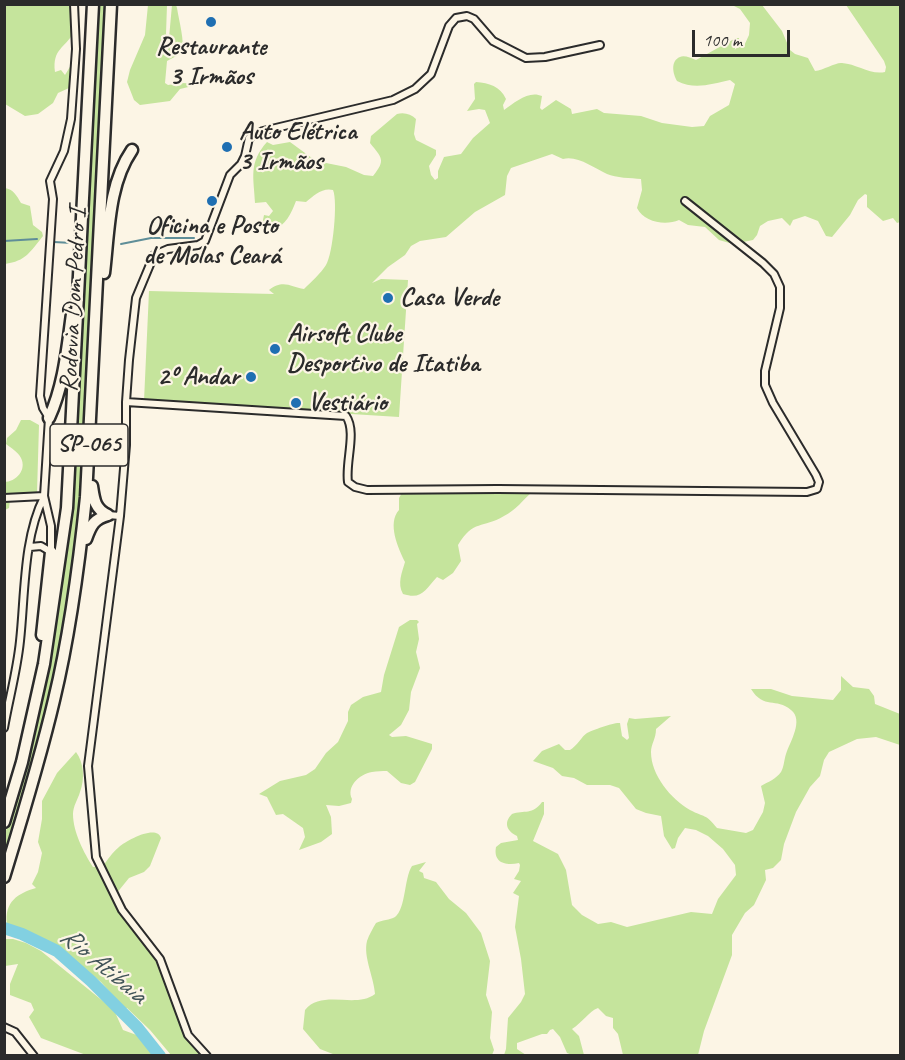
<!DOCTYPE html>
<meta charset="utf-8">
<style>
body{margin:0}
#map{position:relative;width:905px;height:1060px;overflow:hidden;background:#fcf5e5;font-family:Caveat,sans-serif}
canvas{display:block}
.frame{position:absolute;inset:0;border:6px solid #2b2b2b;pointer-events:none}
.scale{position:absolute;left:692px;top:30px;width:98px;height:27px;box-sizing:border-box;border:3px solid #2b2b2b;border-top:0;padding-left:8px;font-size:18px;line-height:21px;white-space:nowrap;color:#2b2b2b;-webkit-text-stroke:4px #fcf5e5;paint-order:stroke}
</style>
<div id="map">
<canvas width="905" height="1060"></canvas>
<div class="frame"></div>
<div class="scale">100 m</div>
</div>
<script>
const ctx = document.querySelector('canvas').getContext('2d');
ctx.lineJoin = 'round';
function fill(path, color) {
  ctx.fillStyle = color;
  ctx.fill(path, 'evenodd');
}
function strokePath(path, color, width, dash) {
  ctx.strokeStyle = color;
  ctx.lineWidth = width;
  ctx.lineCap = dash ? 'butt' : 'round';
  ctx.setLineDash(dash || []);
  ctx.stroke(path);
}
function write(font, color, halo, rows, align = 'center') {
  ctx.font = font + ' Caveat,sans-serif';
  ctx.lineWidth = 4.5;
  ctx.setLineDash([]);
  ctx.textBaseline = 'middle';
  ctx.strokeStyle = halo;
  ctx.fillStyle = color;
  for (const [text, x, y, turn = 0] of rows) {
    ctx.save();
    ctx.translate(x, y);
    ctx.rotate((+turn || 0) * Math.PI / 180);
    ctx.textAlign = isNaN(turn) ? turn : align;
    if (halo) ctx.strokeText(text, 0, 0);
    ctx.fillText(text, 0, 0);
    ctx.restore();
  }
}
fill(new Path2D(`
 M5,5H70C74,12 76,25 73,33C66,48 52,48 55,72L61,70L65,75L71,65L69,88L58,93L53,103L38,114L25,116L5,104Z
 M98,5H107L81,501L62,638L46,715L5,862V834L16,796L47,673L72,499Z
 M148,5H167L166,34L169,38L172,5H176L177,8C179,21 185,42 182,53L167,61L165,83L168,85L182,83L201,84L180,89L170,101L140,105L134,100L127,82L130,70L145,35Z
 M732,5H762L782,31L790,50L795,54L808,58L815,71C824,70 836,62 842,63C857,64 870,75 885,72L886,67L884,61L846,5H871L876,6L900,5V222L897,223L893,218L883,221L867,207V195L865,194L858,200L850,215L832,237L826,236L818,221L805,216L793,220L790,226L782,218L768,221L760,226L757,235L753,240L733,244L719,240L705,227L688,225L679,220C665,226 644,222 637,208L642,190L641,179C631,178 616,178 607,174C594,168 577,155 563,159L552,154L511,168L507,176L505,195L475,212L446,237L420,241L411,246L405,255L388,267L372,283L381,279L408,280L399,417L144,401L149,291L274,294L269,290C283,279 291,287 304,289C311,282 321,273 326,265C333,254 338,201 333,190C323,187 313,196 306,202L296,201C291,214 286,225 273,230L266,228L263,220L264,215L269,216L273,211L266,202L255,203C254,178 248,163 267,142L273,145L290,142L316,161L346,167L364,175L373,176C386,160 382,158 370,143L371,136L397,114C404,112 411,114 416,119L414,134L416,140L436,150V155L429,166L431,175L435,180L438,178V171L444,157L461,154L473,138L490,123L485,110L479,109L467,111L475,99L474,84L476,82C489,83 500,86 506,99L503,105L504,110C515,102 529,90 542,96L540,108L542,110L556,100L571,109L572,114L597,109L604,113L641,116L662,123L692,127L704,126L710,116L729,105L735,84L730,80C711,84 695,90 677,81C673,74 670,61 680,57C684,55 691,58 696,60L736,38H739V43L743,48L749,35L750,23L740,9Z
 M5,188C13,189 17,196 21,203L30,206L33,225L42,232L43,236C30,252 26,261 5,264Z
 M21,420H30L39,425L37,493L30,498L10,500L9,508L5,510L4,482C16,482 27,470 21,458C18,452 11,448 6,444L7,438L16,430Z
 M491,484L533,491C524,499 515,511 504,516C482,529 474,519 458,545L461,561L453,573L443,580L437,577C425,590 422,600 403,594C397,583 402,573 405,562C398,548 387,523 399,510V498L403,491Z
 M410,620H417L419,622L417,624L419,639L416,652L420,668L411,692L409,710L401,725L389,735L392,737L406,736L432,744V749L415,782L410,785L401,783L387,771C382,771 377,771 372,772C359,774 346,787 352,799L351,803L339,806L326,805L331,817L332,834L321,842L299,850L305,837L303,828L283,814L276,815L267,797L259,794L280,781L306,775L315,769L326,753L338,742L348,721V712L351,705L363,697L381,692L384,675L399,627Z
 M841,676L853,687L869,689L874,696L875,704L900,714V745L876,737L857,739L829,752L824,760L820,776L810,787L796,812L784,844L781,860L773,868L765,870L766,880L754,905L745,913L732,935V955L704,1031L698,1055H623L618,1034L613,1028V1018L606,1016L598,1008C589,1011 582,1023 572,1029L579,1036L584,1055H572L567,1053L560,1037L553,1029L550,1030L547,1034H542L517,1043V1049L526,1055H504L506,1049L508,1018L521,1002L525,994L521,959L515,927L519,896L513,893L521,881L514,879L519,871L520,865L519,863C506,866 493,863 496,847L501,843L518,840L517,836C507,831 503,823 512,814C524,810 533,815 542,802H544V814L533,841L558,854L566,870L572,905L582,915L598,924L611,922L627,927L691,912L712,914L718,899L736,875L735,865L723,849L708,836L696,830L685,828L678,838L675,848L672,849L664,836L661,816L646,813L636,809L619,788L610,785H587L574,778L562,776L553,768L533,761L542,751L559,744L565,750H570C577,746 582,736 587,733C593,730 614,722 620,723L622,736L627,740L629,738L627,724L629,718L635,719L671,716L656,729C656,739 651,744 651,752C651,775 671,799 690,810C705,818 705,813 717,828L746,833L753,830L763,812L765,803L761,786C768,782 776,779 781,772C784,767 784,760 786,754C790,742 804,720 791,710C776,697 764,710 751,689H771L792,696L833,700L841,690Z
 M76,752C84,763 85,779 80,792C78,799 73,806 73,814C73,832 84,853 93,867L103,866C108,859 112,853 119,847C127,840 157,824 161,838L150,866L144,872L129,878L116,894L117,900L145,934L168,972L180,1001L187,1030L199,1042L206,1055H171L150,1030L127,1008H124L101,982L87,971L67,960L48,942L7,924C4,902 18,893 36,888L32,884L38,872L42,853L38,842L42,819V801L57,773Z
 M426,862L419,871L423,873L424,878L436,882L449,899L466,913L481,933L490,961L486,995L492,1012L490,1038L494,1050L492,1055L338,1056L320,1049L303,1029L305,1010C322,989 356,1009 375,994C374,977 363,957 367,941C369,935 373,928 376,923C382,920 390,920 395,917C406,909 404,878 412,866Z
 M5,939H13L26,943L41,951L114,1010L123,1030L142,1037L141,1039L157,1055H86L41,1038L29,1017L34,1010L31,1003L10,995V984L18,964L5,966Z`), '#c5e49c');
strokePath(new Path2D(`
 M4,241L37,239
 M54,242L72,243
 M121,244L151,238H194`), '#5f8e98', 2);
strokePath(new Path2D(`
 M4,928L22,934L57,951L91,981L137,1027L160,1056`), '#82d0e1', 12);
const street = new Path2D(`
 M126,402L346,416C357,432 345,462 348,482L355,487L367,490L498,489L807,492L817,489L819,482L816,475L773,403L765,385V371L780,308V287L774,274L763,263L685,201
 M4,498L44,496
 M108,515L120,516L88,766L96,857L122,910L160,959L188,1035L207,1056
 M120,516L126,445V402L129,360L136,298L154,255L168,249L198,245L205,241L230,175L241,164L245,156L249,138L263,131L393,100L415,89L431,74L449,26L456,18L467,16L474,19L493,41L526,58L545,57L600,45
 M30,547L41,546L51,552
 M51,552V526L44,496L49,418L43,408L40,396L53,199L50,181L64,151L71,119L76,49L74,4
 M4,728C9,699 17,671 20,641C25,596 23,538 44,497
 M4,1027L15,1032L34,1056`);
const highway = new Path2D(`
 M104,273C109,232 108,185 132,150
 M49,418C64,385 67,350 72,314
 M92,486C94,500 95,509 108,515
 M86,539C91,525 94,519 108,515
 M42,635L51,552
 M4,822L22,762L44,664L67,508L93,4
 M4,877C22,818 40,760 54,700C70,634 79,565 86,497L111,4`);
strokePath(street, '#2b2b2b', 10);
strokePath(highway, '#2b2b2b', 15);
strokePath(street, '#fcf5e5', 6);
strokePath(highway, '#fcf5e5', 10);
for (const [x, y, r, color] of [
 [211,22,6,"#1f6fb2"],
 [227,147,6,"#1f6fb2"],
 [212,201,6,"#1f6fb2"],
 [388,298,6,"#1f6fb2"],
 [275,349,6,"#1f6fb2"],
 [251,377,6,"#1f6fb2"],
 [296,403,6,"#1f6fb2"]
]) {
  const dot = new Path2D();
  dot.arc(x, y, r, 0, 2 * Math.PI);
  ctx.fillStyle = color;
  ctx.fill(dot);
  strokePath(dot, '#fcf5e5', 2);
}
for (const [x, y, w] of [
 [89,445,78]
]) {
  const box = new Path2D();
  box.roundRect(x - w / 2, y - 21, w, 42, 4.5);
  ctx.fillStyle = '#fcf5e5';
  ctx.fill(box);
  strokePath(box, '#2b2b2b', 1.5);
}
write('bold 24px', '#2b2b2b', null, [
 ["SP-065",89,445]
]);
write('bold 26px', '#2b2b2b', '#fcf5e5', [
 ["Restaurante",211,47,"center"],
 ["3 Irmãos",211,77,"center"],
 ["Auto Elétrica",239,132],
 ["3 Irmãos",239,162],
 ["Oficina e Posto",212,226,"center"],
 ["de Molas Ceará",212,256,"center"],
 ["Casa Verde",400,298],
 ["Airsoft Clube",287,334],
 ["Desportivo de Itatiba",287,364],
 ["2º Andar",239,377,"right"],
 ["Vestiário",308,403]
], 'left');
write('26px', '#2b2b2b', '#fcf5e5', [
 ["Rodovia Dom Pedro I",74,300,-87]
]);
write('italic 27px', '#415458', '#fcf5e5', [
 ["Rio Atibaia",103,966,40]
]);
</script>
